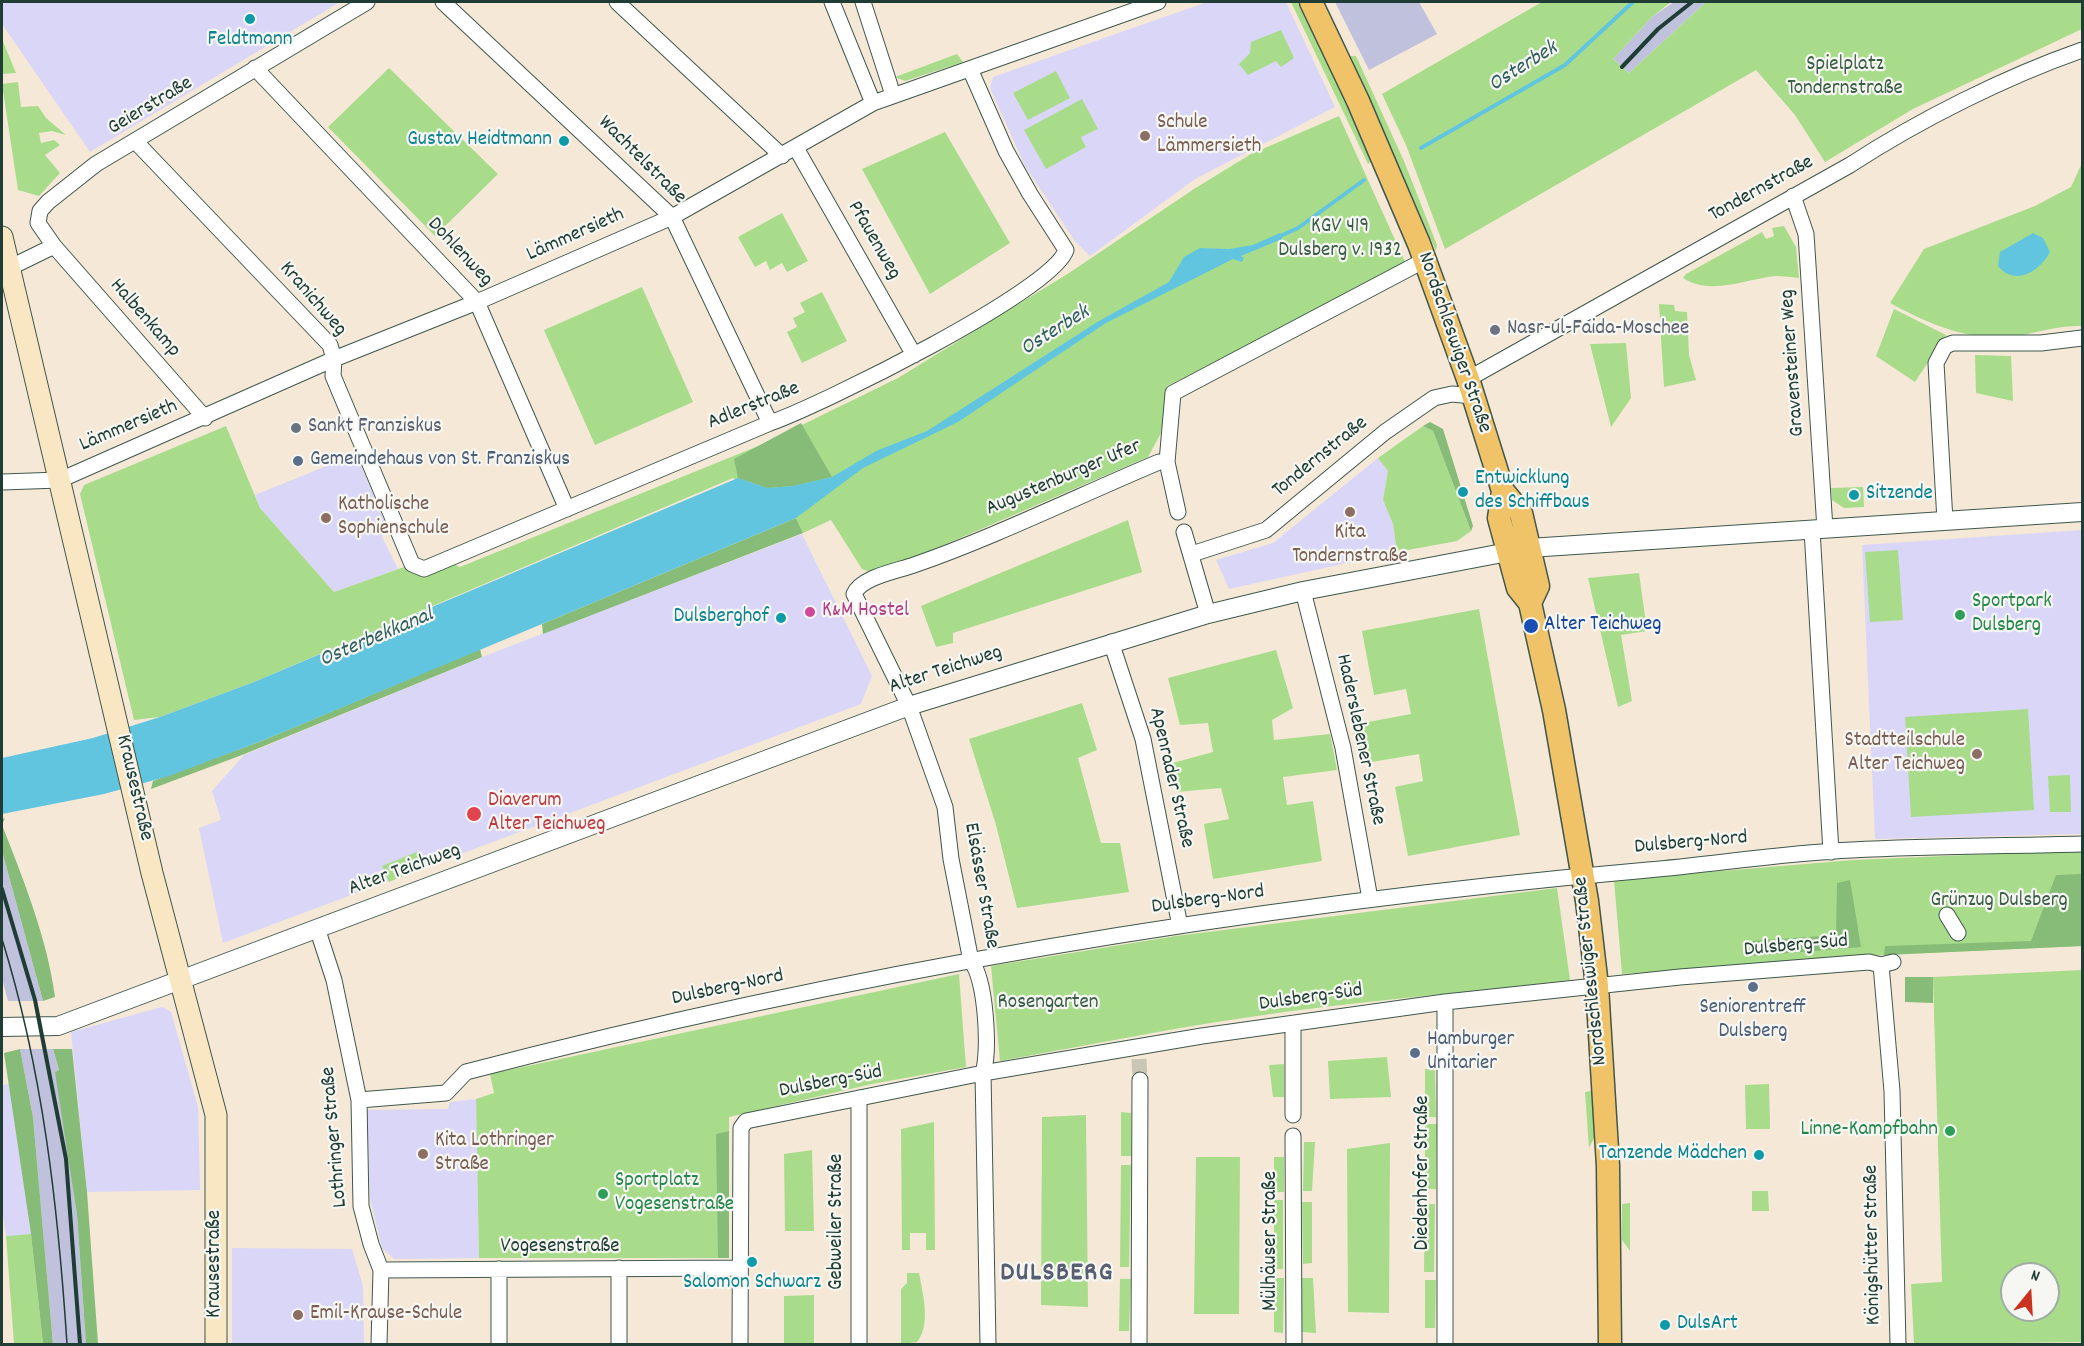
<!DOCTYPE html>
<meta charset="utf-8">
<style>
body{margin:0}
#map{position:relative;width:2084px;height:1346px;overflow:hidden;background:#f5e8d7;font-family:Dekko,sans-serif}
canvas{display:block}
.frame{position:absolute;inset:0;border:3px solid #1f3d34;pointer-events:none}
.north{position:absolute;left:2000px;top:1262px;width:60px;height:60px;box-sizing:border-box;background:#f6f6f2;border:2px solid #a0aca6;border-radius:50%;rotate:18deg;font-size:16px;font-weight:700;line-height:24px;text-align:center;color:#1f3d34}
.north::after{content:'';display:block;margin:auto;width:21px;height:27px;background:#c8321e;clip-path:polygon(50% 0,100% 100%,50% 72%,0 100%)}
</style>
<div id="map">
<canvas width="2084" height="1346"></canvas>
<div class="frame"></div>
<div class="north">N</div>
</div>
<script>
const ctx = document.querySelector('canvas').getContext('2d');
ctx.lineJoin = 'round';
function fill(path, color) {
  ctx.fillStyle = color;
  ctx.fill(path, 'evenodd');
}
function strokePath(path, color, width, dash) {
  ctx.strokeStyle = color;
  ctx.lineWidth = width;
  ctx.lineCap = dash ? 'butt' : 'round';
  ctx.setLineDash(dash || []);
  ctx.stroke(path);
}
function write(font, color, halo, rows, align = 'center') {
  ctx.font = font + ' Dekko,sans-serif';
  ctx.lineWidth = 4.5;
  ctx.setLineDash([]);
  ctx.textBaseline = 'middle';
  ctx.strokeStyle = halo;
  ctx.fillStyle = color;
  for (const [text, x, y, turn = 0] of rows) {
    ctx.save();
    ctx.translate(x, y);
    ctx.rotate((+turn || 0) * Math.PI / 180);
    ctx.textAlign = isNaN(turn) ? turn : align;
    if (halo) ctx.strokeText(text, 0, 0);
    ctx.fillText(text, 0, 0);
    ctx.restore();
  }
}
fill(new Path2D(`
 M2,2H340L90,152L2,24Z
 M1207,2H1286L1335,107L1195,179L1090,256L1075,241L1025,166L990,88L993,77Z
 M356,454L387,528L382,537L398,569L334,592L260,508L255,495Z
 M1378,458L1388,471L1383,500L1393,524L1397,552L1229,589L1216,560L1273,543Z
 M2082,530V834L1875,839L1862,545Z
 M802,534L872,676L861,704L223,943L199,828L221,820L212,791L244,755L482,657Z
 M162,1007L171,1012L198,1107L200,1190L87,1192L71,1032Z
 M9,1084L31,1234L6,1236L2,1207V1085Z
 M476,1099L479,1258L394,1259L382,1248L370,1198L367,1110L448,1109L450,1102Z
 M232,1248L352,1249L363,1286L364,1344H232Z`), '#dad6f7');
fill(new Path2D(`
 M1335,2H1419L1437,34L1369,70Z
 M1674,2H1706L1629,73L1613,59L1653,16Z
 M2,851L43,1001H8L2,978Z
 M20,1049H53L59,1071H56L77,1215L86,1344H53L33,1117Z`), '#c0c2dd');
fill(new Path2D(`
 M1291,2H1297L1332,70L1372,161L1368,164Z
 M1542,2H1671L1653,16L1613,59L1629,73L1706,2H2082V29L1913,109L1825,162L1795,115L1756,70L1445,249L1406,145L1382,94Z
 M1281,30L1294,58L1281,67L1276,61L1248,75L1239,64L1250,53L1251,42Z
 M2,39L16,73L2,74Z
 M957,54L963,62L905,81L895,77Z
 M1356,56L1404,161L1437,245L1436,251L1350,56Z
 M389,68L498,174L435,236L328,127Z
 M1056,71L1070,98L1028,120L1013,93Z
 M18,82L21,107L38,106L46,118L66,135L52,131L39,133L41,143L54,140L60,145L45,155L60,173L39,196L18,190L2,84Z
 M1082,99L1098,129L1081,137L1086,147L1046,169L1024,130Z
 M1339,116L1406,264L1167,386L1161,433L1148,457L900,564L870,572L862,569L831,520L803,533L796,518L733,478L254,682L160,717L134,720L80,494L84,485L226,426L260,508L334,592L435,556L460,567L763,444L898,378L1069,273L1194,189L1251,154Z
 M945,132L1010,243L930,294L862,169Z
 M2082,163V326C2057,325 2034,334 2009,337C1967,341 1925,322 1890,303L1924,249L2035,206L2071,187Z
 M782,213L808,261L787,272L782,263L770,270L766,261L755,267L738,237Z
 M1784,226L1796,247L1799,278C1791,277 1783,276 1775,276C1747,279 1710,296 1683,278L1686,274L1762,232L1766,239L1774,236L1772,228Z
 M642,287L693,402L595,445L544,330Z
 M822,292L847,341L802,363L787,332L797,327L793,318L805,312L800,303Z
 M1659,304L1674,305L1675,311L1687,312L1689,355L1696,380L1664,387Z
 M1894,309L1946,335L1915,382L1876,356Z
 M1626,343L1631,398L1611,427L1590,344Z
 M1975,355L2011,356L2013,401L1976,393Z
 M1423,426L1433,431L1471,531L1457,541L1397,552L1393,524L1383,500L1388,471L1378,458Z
 M1863,487L1864,507L1844,508L1832,500L1831,488Z
 M1128,520L1142,572L953,633V643L936,647L921,606Z
 M1898,550L1903,620L1870,622L1865,552Z
 M1639,573L1647,631L1621,635L1632,701L1618,707L1588,578Z
 M1479,609L1520,835L1408,856L1395,787L1423,781L1419,754L1360,764L1352,725L1411,714L1406,689L1374,695L1362,631Z
 M1276,650L1293,708L1272,720L1274,740L1330,734L1337,770L1283,777L1287,805L1313,801L1322,861L1213,879L1204,824L1229,819L1221,788L1176,792L1169,764L1213,752L1208,723L1180,725L1168,678Z
 M1082,703L1097,750L1078,758L1101,843H1120L1129,892L1017,908L996,825L969,739Z
 M2028,709L2034,810L1911,817L1905,717Z
 M2070,775L2071,812H2050L2048,776Z
 M2082,850V946L1884,955L1622,974L1614,880L1853,860Z
 M419,851L426,866L389,882L382,866Z
 M1557,888L1570,980C1463,993 1357,1001 1250,1017C1167,1029 1084,1046 1000,1061L991,966L1176,936Z
 M2082,970V1342L1914,1344L1911,1284L1942,1282L1933,977ZM2012,1274H2048V1310H2012Z
 M959,974L966,1067L872,1084L729,1117V1258H479L476,1099L494,1093L490,1074Z
 M1387,1057L1391,1097L1330,1099L1328,1061Z
 M1284,1064V1097H1273L1269,1065Z
 M1425,1069H1435L1436,1117H1425Z
 M1769,1084L1770,1129H1746L1745,1085Z
 M1591,1091L1595,1136L1589,1148L1585,1092Z
 M1121,1112L1131,1113V1156H1121Z
 M1086,1115L1088,1307L1041,1305L1042,1117Z
 M934,1122L935,1250H926V1233H910V1250H902L901,1129Z
 M1425,1124H1437L1436,1189H1425Z
 M1304,1142H1315L1312,1191H1303Z
 M1390,1143L1389,1313L1348,1312L1347,1149Z
 M812,1150L814,1231H785L784,1154Z
 M1196,1157H1240L1239,1314H1194Z
 M1274,1157H1284V1192H1274Z
 M1121,1165H1131L1129,1267H1120Z
 M1752,1191H1768L1769,1211H1752Z
 M1274,1200H1283V1269H1274Z
 M1302,1202H1312V1263L1303,1264Z
 M1630,1203V1251L1622,1240V1204Z
 M1425,1204H1435L1434,1272H1424Z
 M31,1234L43,1344H14L6,1236Z
 M907,1273H919C923,1294 931,1325 917,1342L901,1344V1289L907,1283Z
 M1274,1278H1284L1283,1333L1274,1332Z
 M1302,1278H1313L1316,1333L1302,1332Z
 M1120,1279H1131L1129,1331H1119Z
 M1425,1280H1436L1435,1328H1425Z
 M814,1295V1344H784V1296Z`), '#a8dc8b');
fill(new Path2D(`
 M1430,422L1443,429L1473,526L1471,531L1433,431L1423,426Z
 M801,423L832,477L793,486L767,488L738,478L734,459Z
 M796,518L803,533L543,634L542,624Z
 M480,649L482,657L242,755L151,789L153,781L264,740Z
 M5,818L2,825C24,881 47,938 55,997L43,1001L2,851V819Z
 M2082,874V946L1884,955L1885,946L2031,941L2056,875Z
 M1850,880L1861,947L1754,956L1752,941L1836,935L1837,883Z
 M1905,977H1933V1003L1905,1002Z
 M20,1049L33,1117L53,1344H43L31,1234L4,1053Z
 M53,1049H72L87,1192L98,1344H86L77,1215L55,1072L59,1070Z
 M729,1131V1258H718L716,1134Z`), '#86bc77');
fill(new Path2D(`
 M1280,233L1282,239L1241,256L1244,258L1242,262L1233,259L1106,323L958,422L863,468L796,518L264,740L169,776L104,794L2,814V758L93,738L160,717L254,682L738,478L767,488L793,486L832,477L876,451L927,431L1099,321L1169,282L1184,257L1200,248L1229,249L1253,245Z
 M2033,233L2043,238L2050,252C2040,271 2015,287 1998,266L2000,252Z`), '#62c5e0');
strokePath(new Path2D(`
 M1421,148L1565,65L1633,2
 M1278,237L1298,228L1364,180`), '#62c5e0', 4);
strokePath(new Path2D(`
 M1139,1059L1140,1080`), '#cac6b6', 15, [15, 8]);
const minor = new Path2D(`
 M443,2L672,217L770,423
 M617,2L782,156
 M832,2L873,103
 M863,2L893,95
 M255,68L477,302L567,509
 M135,141L330,345L334,359L333,376L412,564L424,569L770,423C819,406 1053,291 1066,250L1030,194L1006,151L970,69
 M796,148L914,355
 M1793,196L1806,234L1825,529
 M54,246L205,418
 M9,268L54,246L38,223L40,211L48,202L96,164L367,2
 M1468,379L1850,165C1919,120 2005,77 2082,50
 M2,482L60,480L334,359L477,302L672,217L873,103L1158,2
 M1178,512L1167,462L1173,393L1425,260
 M1945,521L1936,363L1945,346L1953,343H2041L2082,338
 M1812,530L1831,852
 M1184,532L1208,614
 M1192,554L1266,530L1385,432L1434,398L1452,394L1473,396
 M1303,591L1343,748L1370,899
 M1111,642L1143,739L1180,926
 M1947,915L1958,933
 M317,928L334,980L359,1100L361,1206L371,1244L381,1270L379,1344
 M1881,965L1892,1091L1898,1344
 M1445,1002V1344
 M859,1098V1344
 M359,1100L446,1093L466,1072C853,971 1250,905 1648,870C1716,864 1784,853 1852,850C1929,846 2006,846 2082,844
 M1293,1115V1024
 M1293,1136L1294,1344
 M619,1268V1344
 M499,1269V1344
 M381,1270L740,1268
 M740,1344L741,1128L746,1121L983,1073L1202,1036L1445,1002L1680,977L1869,962L1881,965L1893,962
 M988,1344L983,1073C990,1050 986,980 971,961L951,859L945,807L909,706L854,594C861,577 897,571 914,565C997,536 1078,496 1159,462H1167
 M1139,1344L1140,1080`);
const tertiary = new Path2D(`
 M2,1027L58,1026L909,706L1208,614L1303,591L1529,548L2082,512`);
const secondary = new Path2D(`
 M2,237L152,873L216,1115V1344`);
const primary = new Path2D(`
 M1311,2L1358,101L1419,244L1468,379L1503,491L1521,513L1538,586L1530,603
 M1503,491L1499,518L1518,588L1530,603L1554,710L1587,901L1597,986L1608,1166L1610,1344`);
strokePath(minor, '#3f574c', 17);
strokePath(tertiary, '#3f574c', 20);
strokePath(secondary, '#3f574c', 23);
strokePath(primary, '#3f574c', 25);
strokePath(minor, '#fff', 15);
strokePath(tertiary, '#fff', 18);
strokePath(secondary, '#f9e7c3', 21);
strokePath(primary, '#f1c369', 22);
strokePath(new Path2D(`
 M2,939C43,1071 58,1207 67,1344`), '#1f3d34', 1.5);
strokePath(new Path2D(`
 M1622,67L1658,29L1692,2
 M2,889L35,1000L66,1159L80,1344`), '#1f3d34', 4);
for (const [x, y, r, color] of [
 [250,19,6,"#0f9aa8"],
 [1145,136,6,"#8d6e63"],
 [564,141,6,"#0f9aa8"],
 [1495,330,6,"#6b7280"],
 [296,428,6,"#6b7280"],
 [298,461,6,"#5c6f8a"],
 [1463,492,6,"#0f9aa8"],
 [1854,495,6,"#0f9aa8"],
 [1350,512,6,"#8d6e63"],
 [326,518,6,"#8d6e63"],
 [810,612,6,"#d1479c"],
 [1960,615,6,"#2e9e5b"],
 [781,618,6,"#0f9aa8"],
 [1531,626,8,"#1a4fb4"],
 [1977,754,6,"#8d6e63"],
 [474,814,8,"#e0444e"],
 [1753,987,6,"#5c6f8a"],
 [1415,1053,6,"#5c6f8a"],
 [1950,1131,6,"#2e9e5b"],
 [423,1154,6,"#8d6e63"],
 [1759,1155,6,"#0f9aa8"],
 [603,1194,6,"#2e9e5b"],
 [752,1262,6,"#0f9aa8"],
 [298,1315,6,"#8d6e63"],
 [1665,1325,6,"#0f9aa8"]
]) {
  const dot = new Path2D();
  dot.arc(x, y, r, 0, 2 * Math.PI);
  ctx.fillStyle = color;
  ctx.fill(dot);
  strokePath(dot, '#f6f6f2', 2);
}
write('21px', '#0d838f', '#f6f6f2', [
 ["Feldtmann",250,41,"center"],
 ["Gustav Heidtmann",552,141],
 ["Entwicklung",1475,480,"left"],
 ["des Schiffbaus",1475,504,"left"],
 ["Sitzende",1866,495,"left"],
 ["Dulsberghof",769,618],
 ["Tanzende Mädchen",1747,1155],
 ["Salomon Schwarz",752,1284,"center"],
 ["DulsArt",1677,1325,"left"]
], 'right');
write('21px', '#3a5d45', '#f6f6f2', [
 ["Spielplatz",1845,66],
 ["Tondernstraße",1845,90],
 ["KGV 419",1340,228],
 ["Dulsberg v. 1932",1340,252],
 ["Grünzug Dulsberg",1999,902],
 ["Rosengarten",1048,1004]
]);
write('21px', '#1f3d34', '#f6f6f2', [
 ["Geierstraße",151,107,-31],
 ["Wachtelstraße",641,161,45],
 ["Tondernstraße",1762,190,-29],
 ["Lämmersieth",576,236,-24],
 ["Pfauenweg",873,241,60],
 ["Dohlenweg",459,253,47],
 ["Kranichweg",312,300,49],
 ["Halbenkamp",144,319,49],
 ["Nordschleswiger Straße",1453,343,71],
 ["Gravensteiner Weg",1794,363,-94],
 ["Adlerstraße",754,407,-22],
 ["Lämmersieth",129,427,-23],
 ["Tondernstraße",1321,458,-39],
 ["Augustenburger Ufer",1064,479,-23],
 ["Alter Teichweg",946,671,-18],
 ["Haderslebener Straße",1359,740,78],
 ["Apenrader Straße",1170,778,77],
 ["Krausestraße",133,788,77],
 ["Dulsberg-Nord",1691,844,-5],
 ["Alter Teichweg",405,871,-20],
 ["Elsässer Straße",980,886,80],
 ["Dulsberg-Nord",1208,901,-8],
 ["Dulsberg-Süd",1796,947,-5],
 ["Nordschleswiger Straße",1592,971,-96],
 ["Dulsberg-Nord",728,989,-12],
 ["Dulsberg-Süd",1311,999,-8],
 ["Dulsberg-Süd",831,1083,-11],
 ["Lothringer Straße",336,1137,-95],
 ["Diedenhofer Straße",1424,1173,-90],
 ["Gebweiler Straße",838,1222,-90],
 ["Mülhäuser Straße",1272,1241,-90],
 ["Königshütter Straße",1874,1245,-91],
 ["Vogesenstraße",560,1248],
 ["Krausestraße",216,1264,-90]
]);
write('21px', '#785e54', '#f6f6f2', [
 ["Schule",1157,124],
 ["Lämmersieth",1157,148],
 ["Katholische",338,506],
 ["Sophienschule",338,530],
 ["Kita",1350,534,"center"],
 ["Tondernstraße",1350,558,"center"],
 ["Stadtteilschule",1965,742,"right"],
 ["Alter Teichweg",1965,766,"right"],
 ["Kita Lothringer",435,1142],
 ["Straße",435,1166],
 ["Emil-Krause-Schule",310,1315]
], 'left');
write('21px', '#5b616d', '#f6f6f2', [
 ["Nasr-ul-Faida-Moschee",1507,330],
 ["Sankt Franziskus",308,428]
], 'left');
write('21px', '#4e5e75', '#f6f6f2', [
 ["Gemeindehaus von St. Franziskus",310,461],
 ["Seniorentreff",1753,1009,"center"],
 ["Dulsberg",1753,1033,"center"],
 ["Hamburger",1427,1041],
 ["Unitarier",1427,1065]
], 'left');
write('21px', '#27864d', '#f6f6f2', [
 ["Sportpark",1972,603],
 ["Dulsberg",1972,627],
 ["Linne-Kampfbahn",1938,1131,"right"],
 ["Sportplatz",615,1182],
 ["Vogesenstraße",615,1206]
], 'left');
write('21px', '#b23c85', '#f6f6f2', [
 ["K&M Hostel",822,612]
], 'left');
write('21px', '#164399', '#f6f6f2', [
 ["Alter Teichweg",1544,626]
], 'left');
write('21px', '#be3a42', '#f6f6f2', [
 ["Diaverum",488,802],
 ["Alter Teichweg",488,826]
], 'left');
write('italic 22px', '#305f5f', '#f6f6f2', [
 ["Osterbek",1524,68,-32],
 ["Osterbek",1056,332,-32],
 ["Osterbekkanal",377,639,-23]
]);
ctx.letterSpacing = '1.5px';
write('bold 27px', '#575e71', '#f6f6f2', [
 ["DULSBERG",1057,1275]
]);
ctx.letterSpacing = '0px';
</script>
